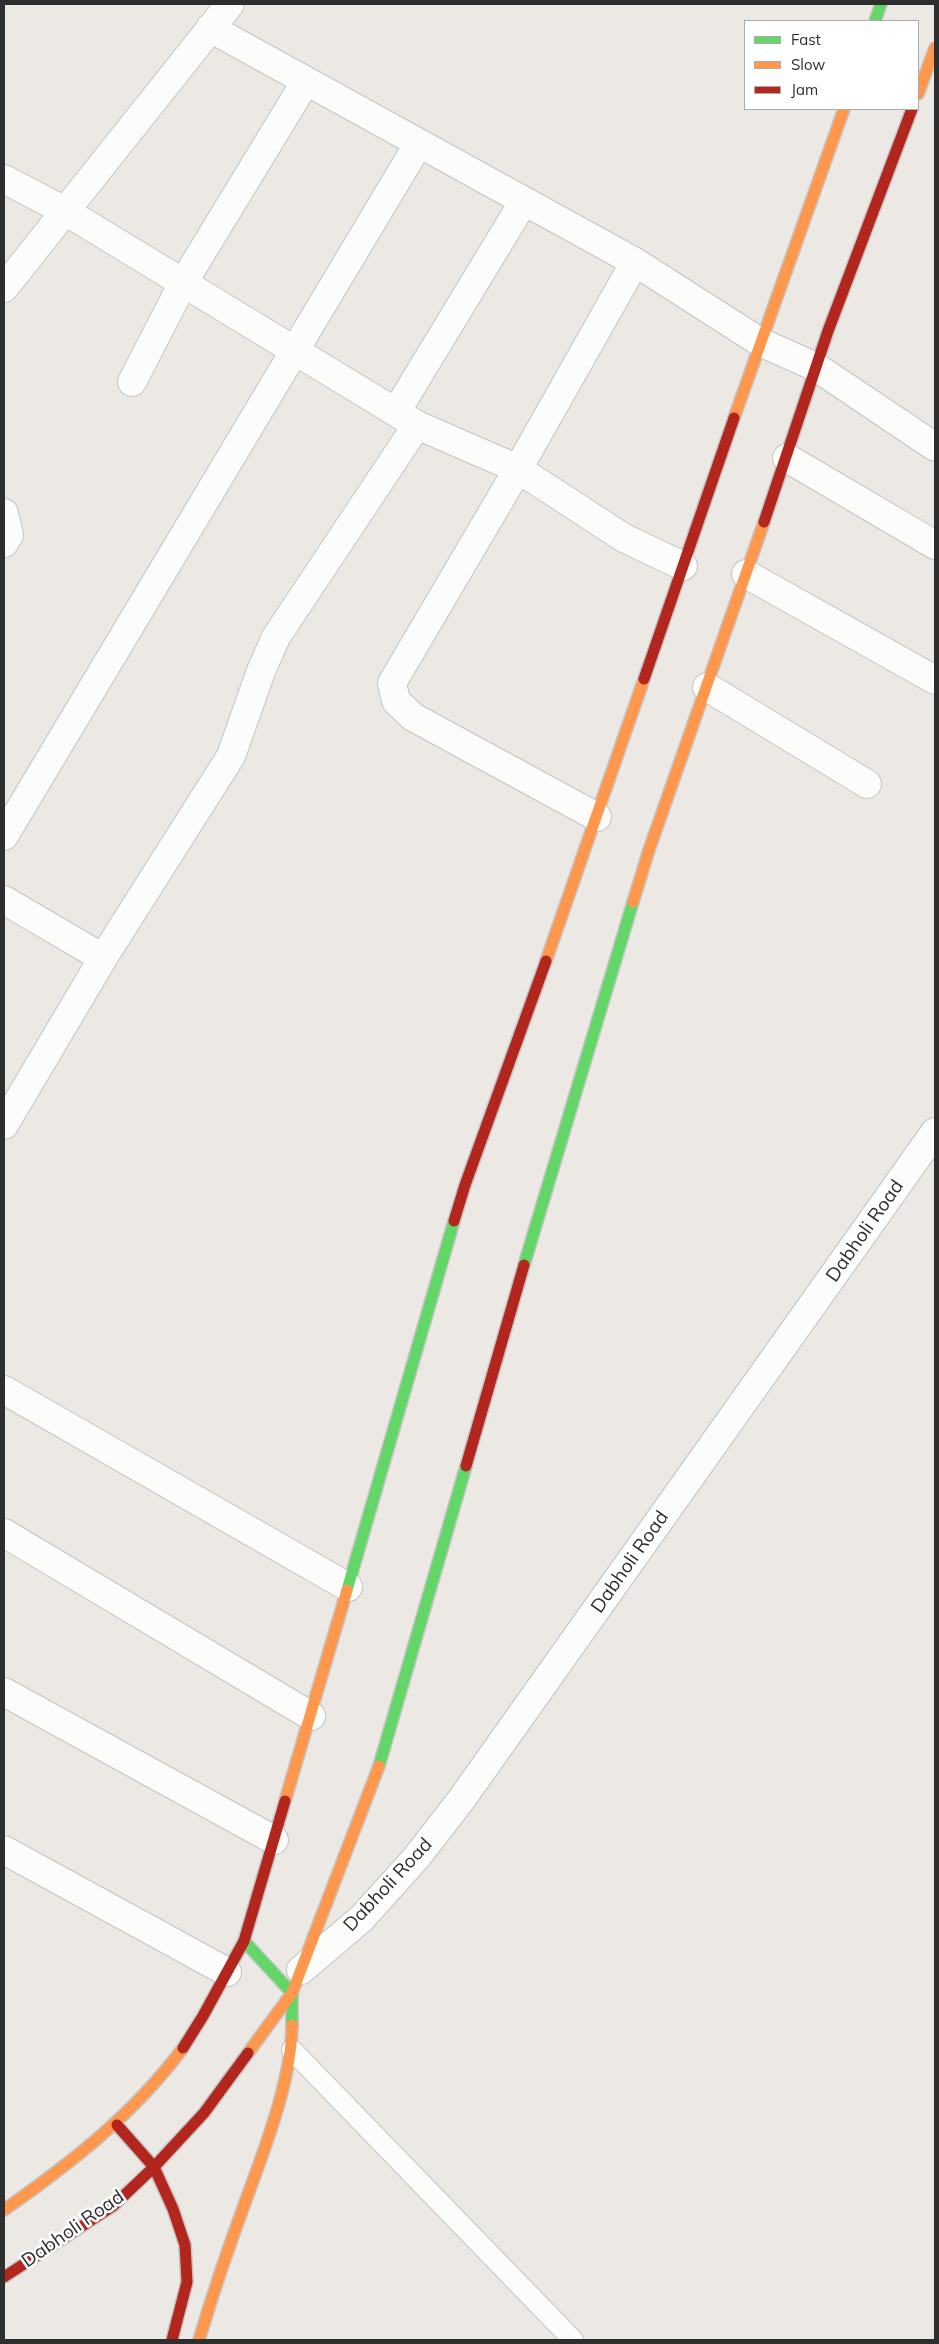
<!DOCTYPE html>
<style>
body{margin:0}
#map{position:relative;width:939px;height:2344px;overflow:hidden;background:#ece8e4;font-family:Mulish,sans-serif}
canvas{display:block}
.frame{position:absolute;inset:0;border:5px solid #2e2e2e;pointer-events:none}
.legend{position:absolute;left:744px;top:20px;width:175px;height:90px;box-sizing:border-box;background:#fff;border:1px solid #ababab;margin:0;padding:6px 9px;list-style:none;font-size:15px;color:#2e2e2e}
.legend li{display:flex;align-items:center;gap:10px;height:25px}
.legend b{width:25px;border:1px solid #ababab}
</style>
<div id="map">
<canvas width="939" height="2344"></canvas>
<div class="frame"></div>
<ul class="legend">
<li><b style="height:6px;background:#63d668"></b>Fast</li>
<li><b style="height:6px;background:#ff974d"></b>Slow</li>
<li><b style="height:6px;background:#b3261e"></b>Jam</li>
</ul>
</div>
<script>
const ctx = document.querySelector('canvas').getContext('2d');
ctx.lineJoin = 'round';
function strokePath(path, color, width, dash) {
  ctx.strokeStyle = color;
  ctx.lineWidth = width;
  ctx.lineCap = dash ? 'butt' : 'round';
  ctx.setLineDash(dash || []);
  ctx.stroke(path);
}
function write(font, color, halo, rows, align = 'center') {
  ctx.font = font + ' Mulish,sans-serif';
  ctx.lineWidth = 5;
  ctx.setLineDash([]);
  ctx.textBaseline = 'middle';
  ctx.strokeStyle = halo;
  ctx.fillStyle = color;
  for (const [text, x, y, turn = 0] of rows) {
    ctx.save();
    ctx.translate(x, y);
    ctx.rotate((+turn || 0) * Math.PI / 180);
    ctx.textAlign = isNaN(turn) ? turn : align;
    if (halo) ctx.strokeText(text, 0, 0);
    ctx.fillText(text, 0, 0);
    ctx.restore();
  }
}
const lane = new Path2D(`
 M292,2050L573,2340`);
const street = new Path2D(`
 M210,28L635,262L760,342L816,367L935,447
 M4,179L65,211L417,425L518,469L624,538L683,566
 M4,288L230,4
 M132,382L183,283L306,81
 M396,412L524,201
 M787,458L935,545
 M4,513L9,535L4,543
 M746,574L935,680
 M707,687L867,784
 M597,817L413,717L396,701L392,683L518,469L635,262
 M4,836L419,143
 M4,900L103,958
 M4,1125L103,958L231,756L261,671L276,637L417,425
 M4,1390L348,1587
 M4,1533L311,1716
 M4,1692L274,1840
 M4,1850L227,1972
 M301,1970L362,1918L416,1858L461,1800L935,1132`);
const fast = new Path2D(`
 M875,21L881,4
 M524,1265L633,902
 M347,1590L454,1221
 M379,1766L466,1466
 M244,1941L292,1993V2025`);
const slow = new Path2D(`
 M918,94L935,48
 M734,418L844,109
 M633,902L649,850L764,522
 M546,961L644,679
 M285,1801L347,1590
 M248,2053L292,1993L379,1766
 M4,2210C71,2163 134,2114 183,2048
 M199,2340C213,2293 229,2246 246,2200C265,2148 292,2079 292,2025`);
const jam = new Path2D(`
 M764,522L828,331L912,109
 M644,679L734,418
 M454,1221L465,1185L546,961
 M466,1466L524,1265
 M183,2048L203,2016L244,1941L285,1801
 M117,2125L154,2167L173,2209L185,2245L187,2282L172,2340
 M4,2277L113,2206L154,2167L204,2113L248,2053`);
strokePath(lane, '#c5c4c5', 22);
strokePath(street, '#c5c4c5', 30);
strokePath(fast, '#c5c4c5', 14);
strokePath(slow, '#c5c4c5', 14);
strokePath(jam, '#c5c4c5', 14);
strokePath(lane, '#fcfcfb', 20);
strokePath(street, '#fcfcfb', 28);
strokePath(fast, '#63d668', 11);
strokePath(slow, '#ff974d', 11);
strokePath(jam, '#b3261e', 11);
write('19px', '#2e2e2e', '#fff', [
 ["Dabholi Road",865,1231,-55],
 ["Dabholi Road",630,1562,-55],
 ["Dabholi Road",388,1885,-47],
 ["Dabholi Road",73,2229,-35]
]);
</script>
